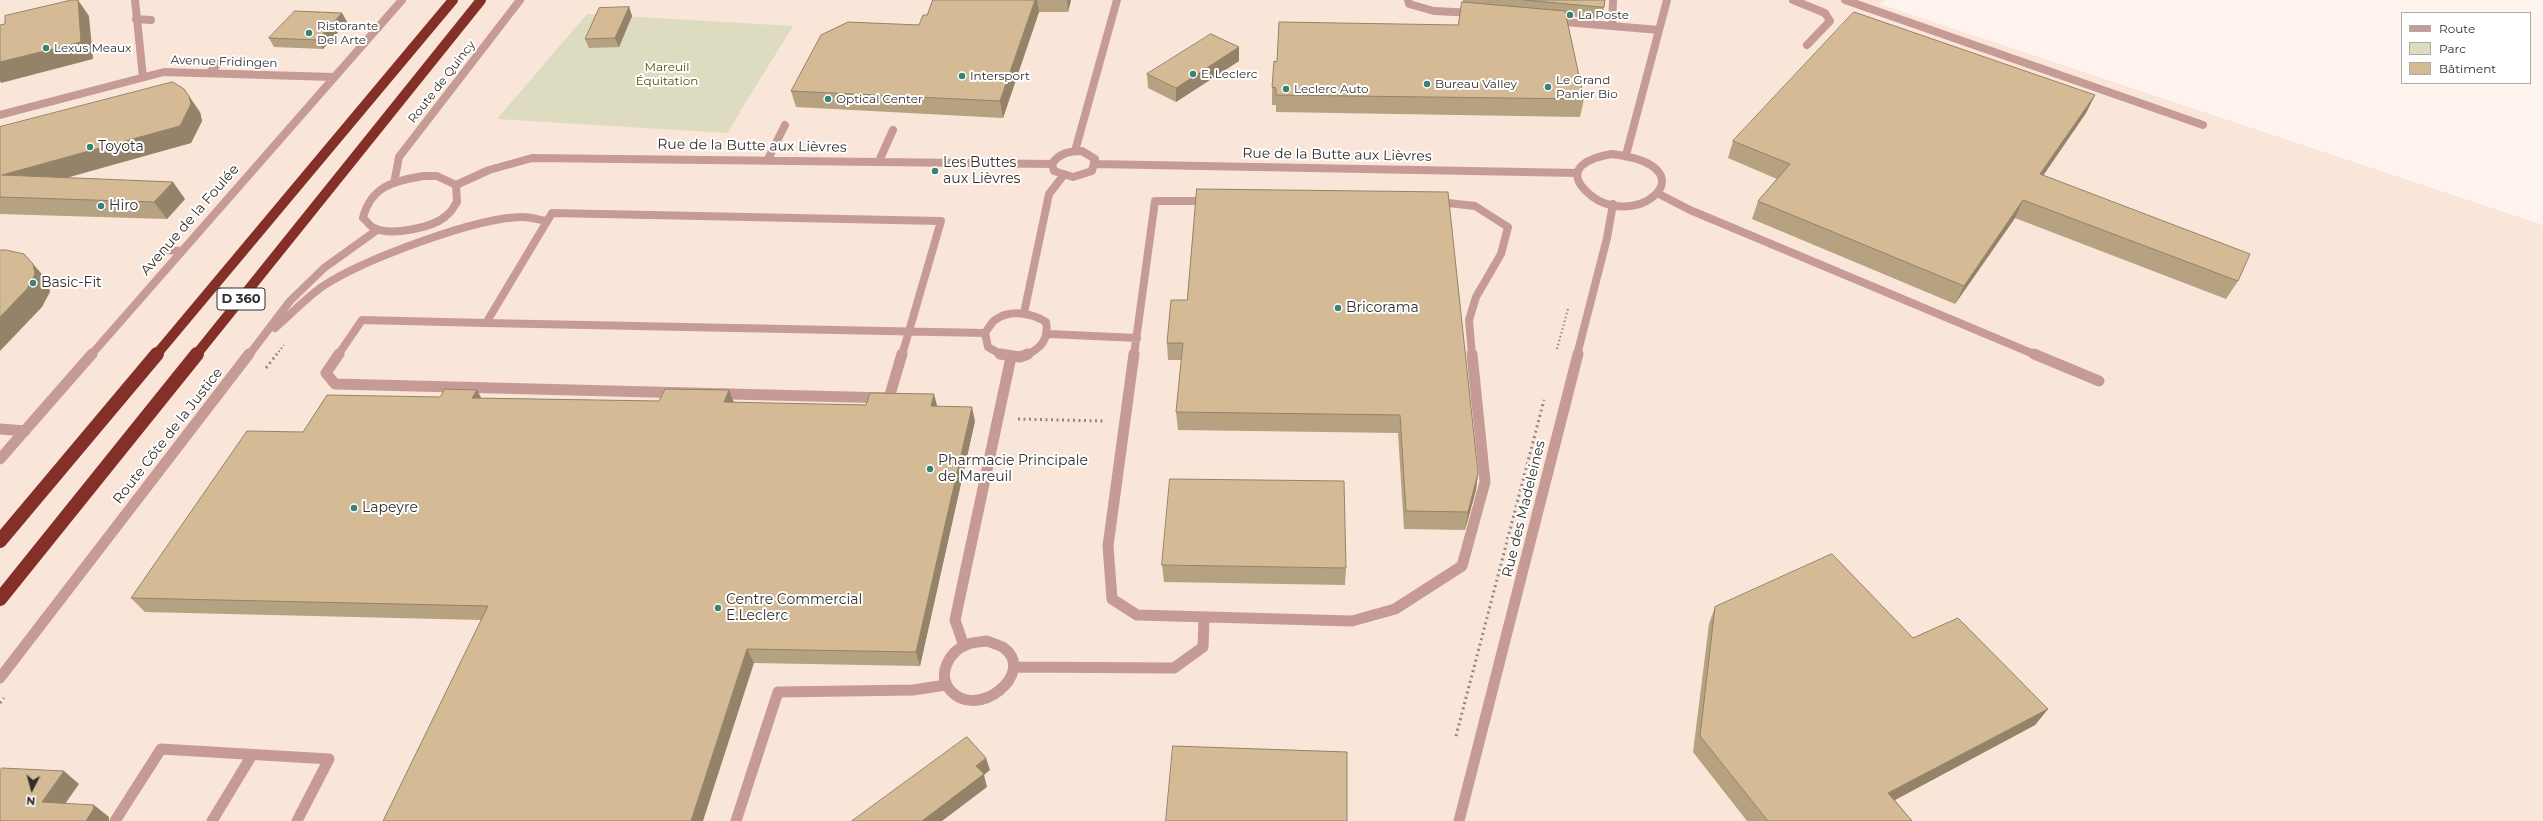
<!DOCTYPE html>
<meta charset="utf-8">
<style>
body{margin:0}
#map{position:relative;width:2543px;height:821px;overflow:hidden;background:#fff3ed;font-family:Montserrat,sans-serif}
canvas{display:block}
.legend{position:absolute;left:2401px;top:12px;width:130px;height:72px;box-sizing:border-box;background:#fff;border:1px solid #adabaa;margin:0;padding:5px 7px;list-style:none;font-size:12px;color:#332e2b}
.legend li{display:flex;align-items:center;gap:8px;height:20px}
.legend b{width:20px;border:1px solid #adabaa}
.north{position:absolute;left:12px;top:769px;width:40px;height:40px;-webkit-text-stroke:3px #fff;paint-order:stroke;rotate:186deg;font-size:11px;font-weight:700;line-height:16px;text-align:center;color:#332e2b}
.north::after{content:'';display:block;margin:auto;width:14px;height:18px;background:#332e2b;clip-path:polygon(50% 0,100% 100%,50% 72%,0 100%)}
</style>
<div id="map">
<canvas width="2543" height="821"></canvas>
<ul class="legend">
<li><b style="height:5px;background:#c79b95"></b>Route</li>
<li><b style="height:11px;background:#dddcc0"></b>Parc</li>
<li><b style="height:11px;background:#d4bb95"></b>Bâtiment</li>
</ul>
<div class="north">N</div>
</div>
<script>
const ctx = document.querySelector('canvas').getContext('2d');
ctx.lineJoin = 'round';
function fill(path, color) {
  ctx.fillStyle = color;
  ctx.fill(path, 'evenodd');
}
function strokePath(path, color, width, dash) {
  ctx.strokeStyle = color;
  ctx.lineWidth = width;
  ctx.lineCap = dash ? 'butt' : 'round';
  ctx.setLineDash(dash || []);
  ctx.stroke(path);
}
function write(font, color, halo, rows, align = 'center') {
  ctx.font = font + ' Montserrat,sans-serif';
  ctx.lineWidth = 4;
  ctx.setLineDash([]);
  ctx.textBaseline = 'middle';
  ctx.strokeStyle = halo;
  ctx.fillStyle = color;
  for (const [text, x, y, turn = 0] of rows) {
    ctx.save();
    ctx.translate(x, y);
    ctx.rotate((+turn || 0) * Math.PI / 180);
    ctx.textAlign = isNaN(turn) ? turn : align;
    if (halo) ctx.strokeText(text, 0, 0);
    ctx.fillText(text, 0, 0);
    ctx.restore();
  }
}
fill(new Path2D(`
 M0,0H1885L1880,4L2543,225V821H0Z`), '#fae5d9');
fill(new Path2D(`
 M587,14L793,26L727,133L497,119Z`), '#dddcc0');
strokePath(new Path2D(`
 M1557,349L1568,309
 M276,355L284,345`), '#918884', 2, [1.5, 2.5]);
strokePath(new Path2D(`
 M266,368L277,354
 M1018,419L1105,421
 M0,703L4,698
 M1456,736L1544,400`), '#918884', 3, [2, 3.5]);
strokePath(new Path2D(`
 M135,0L143,77
 M1408,0L1409,4L1434,11L1474,13
 M1793,0L1825,13L1830,21L1807,45
 M1845,0L2203,125
 M136,19L151,20
 M1553,21L1659,30
 M1612,26L1613,0
 M209,73L218,64
 M0,115L164,72L333,77
 M1075,151L1117,0
 M1082,151L1095,159L1092,171L1073,177L1054,171L1052,164C1059,153 1070,151 1082,151Z
 M1612,154C1717,167 1631,238 1585,190C1563,167 1593,157 1612,154Z
 M1626,155L1667,0
 M768,159L785,125
 M879,161L893,130
 M1096,164L1577,173
 M423,176H437L456,185L457,202C454,206 452,211 448,214C435,228 389,237 372,227C369,225 366,220 363,218C371,186 394,181 423,176Z
 M394,183L399,157L520,0
 M456,185L489,170L532,158L1052,164
 M1659,194L1690,210L2036,355
 M164,250L182,251
 M1024,313L1049,194L1063,176
 M486,323L985,333
 M275,328C291,314 306,298 323,286C363,260 476,217 523,217C531,217 539,220 547,221
 M1049,334L1137,338
 M91,355L402,0
 M249,355L290,301L324,268L377,230
 M338,355L362,320L486,323L552,213L941,221L902,355
 M1002,355L988,347L985,333C988,329 991,323 995,320C1010,309 1032,313 1046,322C1049,339 1041,349 1025,355
 M1134,355L1155,201H1430L1475,206L1508,227L1501,254L1476,297L1469,320L1472,355
 M1577,355L1607,238L1613,204`), '#c79b95', 8);
strokePath(new Path2D(`
 M339,354L326,373L335,384L889,398L902,354
 M1000,354L1020,357L1028,354
 M1134,354L1108,546L1112,599L1137,615L1352,621L1395,609L1462,566L1485,482L1472,354
 M2034,354L2099,381
 M0,429L25,431
 M0,459L92,354
 M987,641C992,643 1000,645 1004,648C1037,673 977,722 950,690C937,674 949,652 966,645C972,642 980,642 987,641Z
 M964,646L955,620L1011,357
 M1014,667L1174,668L1203,647L1204,617
 M0,678L249,354
 M115,821L161,749L329,759L297,821
 M212,821L252,755
 M736,821L778,692L913,690L946,685
 M1459,821L1578,354`), '#c79b95', 11);
strokePath(new Path2D(`
 M156,355L453,0
 M196,355L481,0`), '#842f28', 10);
strokePath(new Path2D(`
 M0,541L157,354
 M0,599L197,354`), '#842f28', 14);
fill(new Path2D(`
 M933,0H1071L1068,12H1039L1003,118L796,107L791,91L919,25L927,15Z
 M1463,0H1605L1604,7L1602,19L1566,16L1584,99L1580,117L1276,112V105H1272V87L1277,62L1458,25Z
 M629,7L632,16L619,47L589,48L585,39Z
 M342,13L347,22L323,49L274,47L269,38Z
 M1239,47V61L1176,102L1148,88L1147,74Z
 M2095,95L2086,113L2043,175L2238,281L2226,299L2015,218L1955,304L1752,219L1758,201L1777,179L1728,158L1733,141Z
 M200,112L202,121L191,143L66,178L185,199L167,219L0,214V127Z
 M1197,189L1478,473L1476,490L1465,530L1404,529L1398,433L1178,430L1176,412L1181,360H1168L1167,343L1187,300Z
 M481,398L937,406L975,421L920,666L754,663L481,620L145,612L131,598Z
 M1162,565L1346,568L1345,585L1164,582Z
 M1715,607L2048,709L2035,725L1895,800L1912,821H1747L1693,752L1709,624Z`), '#b6a180');
fill(new Path2D(`
 M78,0L89,16L93,59L1,83L0,81V62Z
 M1035,0H1037L1039,12L1003,118L1000,101Z
 M1067,0H1071L1068,12Z
 M629,7L632,16L619,47L615,38Z
 M342,13L347,22L323,49L317,40Z
 M1239,47V61L1176,102V88Z
 M2095,95L2086,113L2032,192L2040,174Z
 M189,96L200,112L202,121L191,143L15,192L2,175Z
 M173,182L185,199L167,219L154,202Z
 M2023,200L2015,218L1955,304L1964,286Z
 M33,264L48,281L50,292L42,307L0,351V317Z
 M477,390L485,405L472,398Z
 M729,390L735,405L724,402Z
 M934,394L938,409L931,406Z
 M972,407L975,421L920,666L916,652Z
 M1478,473L1476,490L1465,530L1468,512Z
 M747,649L754,663L703,821H691Z
 M2048,709L2035,725L1878,809L1888,793Z
 M986,758L990,770L984,775L987,787L942,821H922L976,766Z
 M64,771L79,784L58,814L42,802Z
 M94,805L109,817V821H86Z`), '#948368');
const building = new Path2D(`
 M72,0H78L81,42L0,62V25L5,24V16Z
 M933,0H1035L1000,101L791,91L821,35L848,22L919,25L923,15H927Z
 M1524,0H1605L1604,7Z
 M1462,2L1565,11L1584,99L1276,95V88L1272,87L1274,61L1277,62L1279,22L1458,25Z
 M629,7L615,38L585,39L599,8Z
 M295,11L342,13L317,40L269,38Z
 M1854,12L2095,95L2040,174L2250,254L2238,281L2023,200L1964,286L1758,201L1790,164L1733,141Z
 M1211,34L1239,47L1176,88L1147,74Z
 M173,82L184,89L189,96L191,104L180,126L2,175L173,182L154,202L0,197V127Z
 M1197,189L1448,192L1478,473L1468,512L1406,511L1400,415L1176,412L1183,343H1167L1171,300H1187Z
 M0,250H6L24,254L33,264L35,274L27,289L0,317Z
 M445,389L477,390L472,398L659,401L665,389L729,390L724,402L866,405L870,393L934,394L931,406L972,407L916,652L747,649L691,821H383L488,606L131,598L247,431L303,432L327,395L440,397Z
 M1170,479L1344,481L1346,568L1162,565Z
 M1832,554L1913,638L1958,618L2048,709L1888,793L1912,821H1768L1700,736L1715,607Z
 M967,737L986,758L976,766L984,774L922,821H852Z
 M1173,746L1347,752V821H1166Z
 M2,768L64,771L42,802L94,805L93,810L86,821H0V770Z`);
fill(building, '#d4bb95');
strokePath(building, '#948368', 1);
for (const [x, y, r, color] of [
 [1570,15,4,"#3d8176"],
 [309,33,4,"#3d8176"],
 [46,48,4,"#3d8176"],
 [1193,74,4,"#3d8176"],
 [962,76,4,"#3d8176"],
 [1427,84,4,"#3d8176"],
 [1548,87,4,"#3d8176"],
 [1286,89,4,"#3d8176"],
 [828,99,4,"#3d8176"],
 [90,147,4,"#3d8176"],
 [935,171,4,"#3d8176"],
 [101,206,4,"#3d8176"],
 [33,283,4,"#3d8176"],
 [1338,308,4,"#3d8176"],
 [930,469,4,"#3d8176"],
 [354,508,4,"#3d8176"],
 [718,608,4,"#3d8176"]
]) {
  const dot = new Path2D();
  dot.arc(x, y, r, 0, 2 * Math.PI);
  ctx.fillStyle = color;
  ctx.fill(dot);
  strokePath(dot, '#fff', 1.5);
}
write('12px', '#332e2b', '#fff', [
 ["La Poste",1578,15],
 ["Ristorante",317,26],
 ["Del Arte",317,40],
 ["Lexus Meaux",54,48],
 ["E. Leclerc",1201,74],
 ["Intersport",970,76],
 ["Le Grand",1556,80],
 ["Panier Bio",1556,94],
 ["Bureau Valley",1435,84],
 ["Leclerc Auto",1294,89],
 ["Optical Center",836,99]
], 'left');
write('12px', '#332e2b', '#fff', [
 ["Avenue Fridingen",224,62,2],
 ["Route de Quincy",442,82,-52]
]);
write('12px', '#544f00', '#fff', [
 ["Mareuil",667,67],
 ["Équitation",667,81]
]);
for (const [x, y, w] of [
 [241,299,48]
]) {
  const box = new Path2D();
  box.roundRect(x - w / 2, y - 11, w, 22, 3);
  ctx.fillStyle = '#fff';
  ctx.fill(box);
  strokePath(box, '#332e2b', 1);
}
write('bold 13px', '#332e2b', null, [
 ["D 360",241,299]
]);
write('14px', '#332e2b', '#fff', [
 ["Rue de la Butte aux Lièvres",752,146,1],
 ["Rue de la Butte aux Lièvres",1337,155,1],
 ["Avenue de la Foulée",190,220,-49],
 ["Route Côte de la Justice",168,436,-52],
 ["Rue des Madeleines",1524,509,-76]
]);
write('14px', '#332e2b', '#fff', [
 ["Toyota",98,147],
 ["Les Buttes",943,163],
 ["aux Lièvres",943,179],
 ["Hiro",109,206],
 ["Basic-Fit",41,283],
 ["Bricorama",1346,308],
 ["Pharmacie Principale",938,461],
 ["de Mareuil",938,477],
 ["Lapeyre",362,508],
 ["Centre Commercial",726,600],
 ["E.Leclerc",726,616]
], 'left');
</script>
